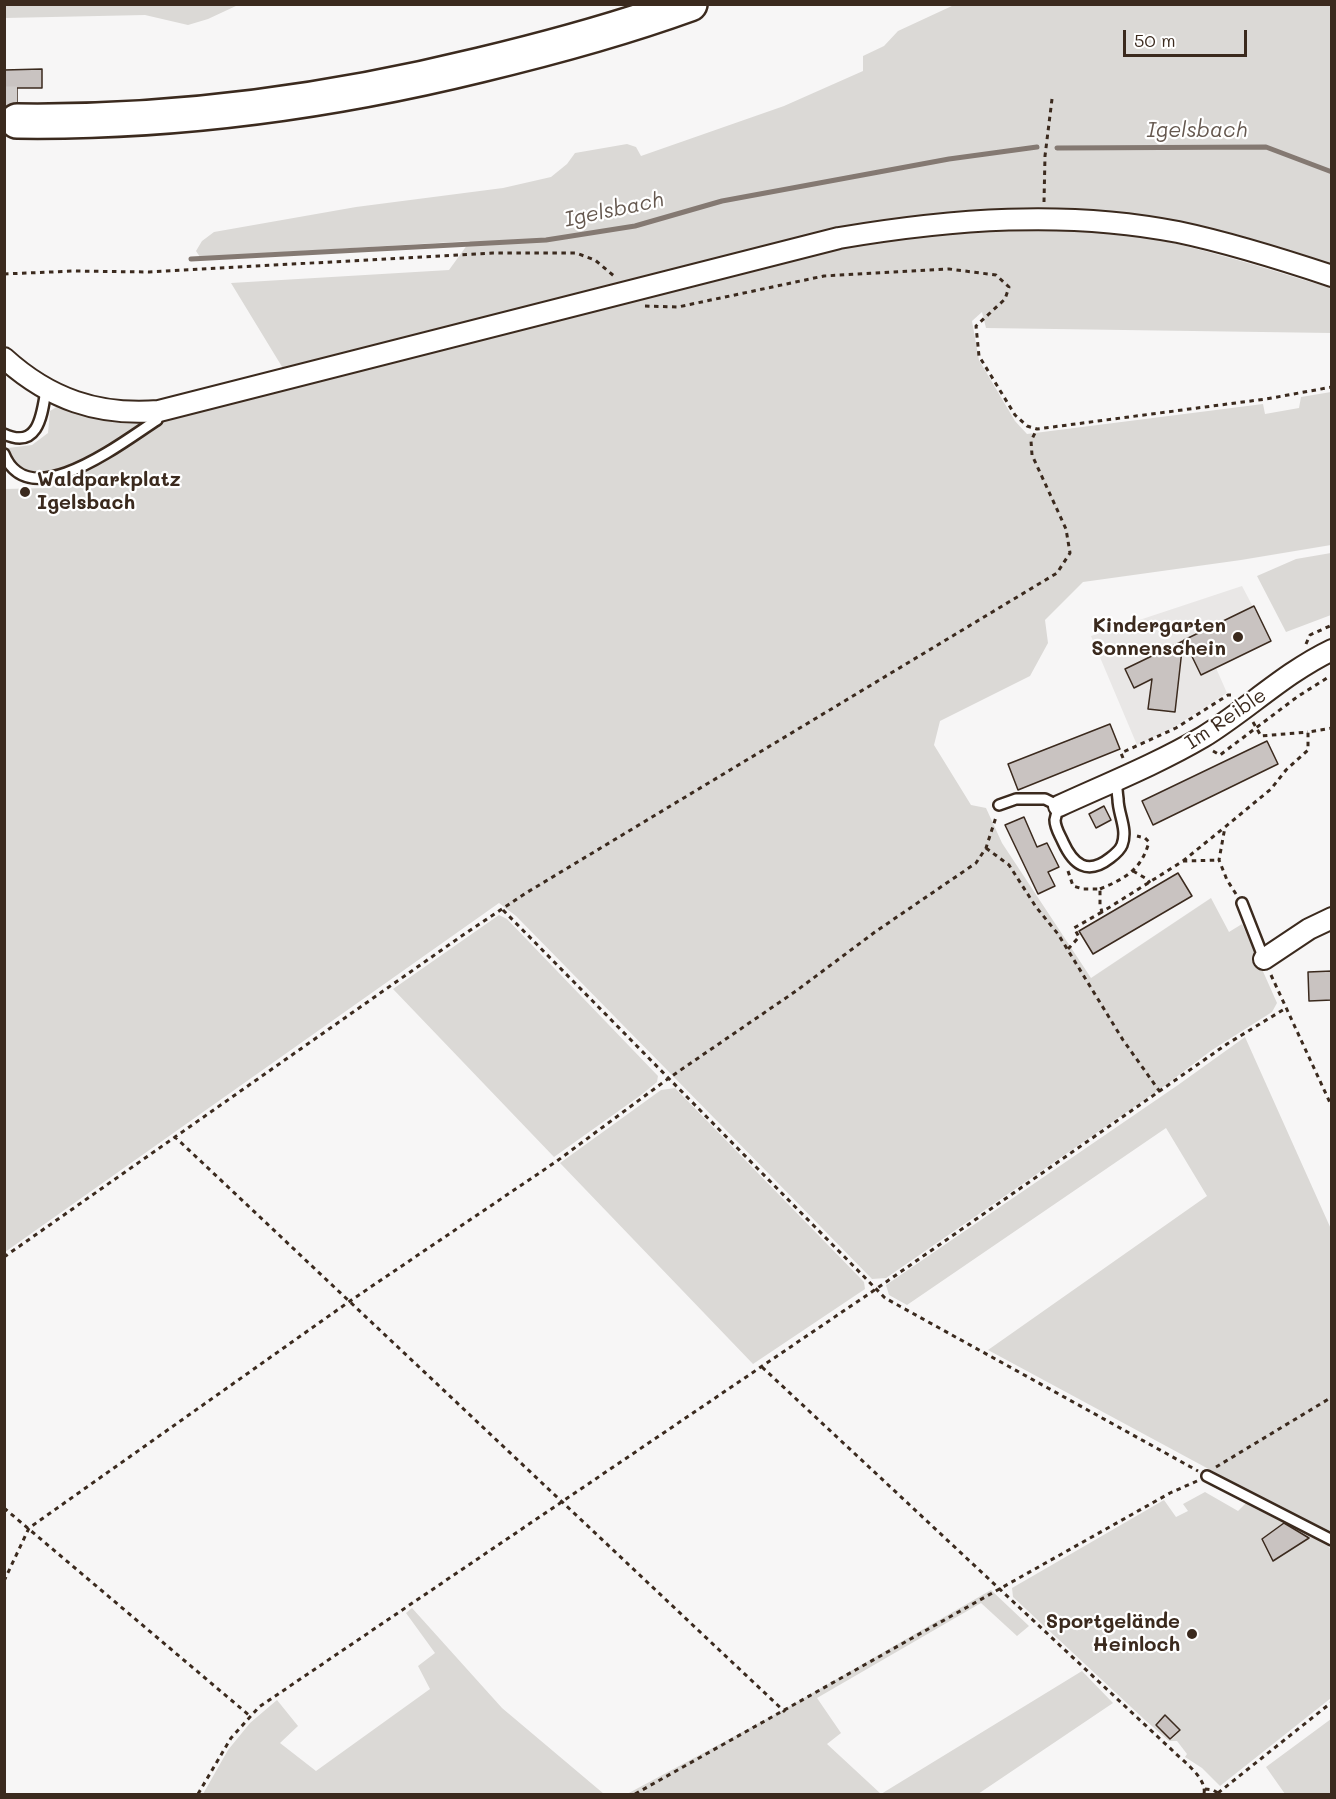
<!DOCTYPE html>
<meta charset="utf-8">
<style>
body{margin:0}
#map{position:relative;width:1336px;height:1799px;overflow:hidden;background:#f7f6f6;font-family:Mali,sans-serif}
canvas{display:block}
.frame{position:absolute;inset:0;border:6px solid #3b2a1e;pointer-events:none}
.scale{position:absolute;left:1123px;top:30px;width:124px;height:27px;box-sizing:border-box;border:3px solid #3b2a1e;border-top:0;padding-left:8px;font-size:18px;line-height:21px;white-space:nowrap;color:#3b2a1e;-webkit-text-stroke:4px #fff;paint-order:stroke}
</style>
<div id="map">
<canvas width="1336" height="1799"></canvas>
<div class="frame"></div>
<div class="scale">50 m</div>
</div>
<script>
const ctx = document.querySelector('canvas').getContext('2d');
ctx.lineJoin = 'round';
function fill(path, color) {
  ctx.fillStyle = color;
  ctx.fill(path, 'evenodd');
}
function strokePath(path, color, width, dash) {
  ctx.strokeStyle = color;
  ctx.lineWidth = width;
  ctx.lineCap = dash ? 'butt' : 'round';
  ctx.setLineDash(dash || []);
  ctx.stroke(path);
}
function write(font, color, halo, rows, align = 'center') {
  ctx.font = font + ' Mali,sans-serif';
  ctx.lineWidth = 4.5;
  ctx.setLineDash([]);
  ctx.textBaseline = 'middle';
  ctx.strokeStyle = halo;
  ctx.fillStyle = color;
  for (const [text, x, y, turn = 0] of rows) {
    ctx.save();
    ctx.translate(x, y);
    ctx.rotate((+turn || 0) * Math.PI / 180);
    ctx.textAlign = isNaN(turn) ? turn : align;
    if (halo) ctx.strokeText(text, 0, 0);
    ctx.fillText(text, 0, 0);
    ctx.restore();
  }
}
fill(new Path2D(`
 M1242,586L1271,641L1216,668L1227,693L1173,728L1137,745L1091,636Z`), '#e9e7e6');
fill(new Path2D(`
 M4,5L5,4L238,5L208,19L188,25L145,15L5,18Z
 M954,5H1331V268L1013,211L565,299L434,329L284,370L231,283L449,270L470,241L200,257L196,251L202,241L214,232L356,207L503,188L551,177L567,164L575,153L627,144L636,147L641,156L784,106L863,71V56L884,46L898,31Z
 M1016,227C1052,229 1090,229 1126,234C1196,245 1264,268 1331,288V333L986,328L982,312L972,321L979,360L1015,421L1027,434L1263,404L1265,414L1299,408L1301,397L1331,392V545L1241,560L1083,582L1045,620L1048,643L1030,676L940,721L934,745L971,805L986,808L1002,843L1091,978L1211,898L1229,932L1242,924L1277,1003L1272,1012L1212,1050L1163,1087L886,1278L872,1279L516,916L499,903L5,1252L4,489L49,488L78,473L181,409L851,244L938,231Z
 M58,406L100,420H148V422C122,438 44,494 16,465C12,461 10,453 8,448L32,445L48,433L50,411Z
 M1331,553V615L1286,632L1257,576L1296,559Z
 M499,915L507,919L658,1076L657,1082L641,1095L554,1157L393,989Z
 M1245,1037L1331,1229V1535L988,1350L1207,1196L1166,1128L907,1305L889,1295L886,1285L1178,1085Z
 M675,1088L864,1282L865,1289L753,1364L560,1163L661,1090Z
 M1205,1492L1238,1511L1248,1501L1327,1544L1331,1550V1698L1220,1786L1202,1768L1185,1757L1187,1754L1177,1741H1169L1145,1720L1013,1597L1012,1588L1164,1500L1176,1517L1188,1511L1183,1504Z
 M991,1590L1029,1626L1017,1636L981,1603L817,1698L841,1733L827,1744L881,1794L1082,1671L1113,1703L978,1794H627L785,1709Z
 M412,1608L502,1708L604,1794H203L228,1750L250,1723L277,1700L298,1726L280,1743L316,1771L430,1689L418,1666L435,1653L406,1613Z
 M1331,1719V1794H1285L1266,1767Z`), '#dbd9d6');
strokePath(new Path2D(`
 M1057,148L1266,147L1332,172
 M191,259L546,240L635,226L722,201L949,159L1037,147`), '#847972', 5);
const building = new Path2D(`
 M42,69V88H17V102L8,105L4,108V70Z
 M1254,606L1271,641L1201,675L1184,640Z
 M1183,641L1175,712L1148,709L1152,679L1134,688L1125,669Z
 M1110,724L1120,749L1018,790L1008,764Z
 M1267,741L1278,764L1153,825L1142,801Z
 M1104,806L1111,820L1096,828L1089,814Z
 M1024,817L1037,847L1047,843L1059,867L1048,872L1055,886L1038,894L1005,825Z
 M1178,873L1192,896L1093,954L1079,931Z
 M1332,971V1000L1309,1001L1308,972Z
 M1284,1523L1309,1538L1273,1561L1262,1539Z
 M1165,1715L1180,1730L1170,1739L1156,1725Z`);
fill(building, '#c9c3c1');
strokePath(building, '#3b2a1e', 1.5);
strokePath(new Path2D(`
 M4,103H17`), '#d1cdcb', 33, [33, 16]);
const lane = new Path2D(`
 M4,434C39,450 42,414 46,390
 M4,454C29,517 125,440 157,420L159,411
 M999,805L1016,799H1045L1059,806C1057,811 1056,815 1055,820C1055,828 1060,835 1063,842C1073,864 1087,876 1110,858C1114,855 1120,850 1122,845C1128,829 1118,814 1118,799C1117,792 1117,787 1116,780
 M1242,903L1264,959
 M1207,1476L1332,1540`);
const street = new Path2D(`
 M4,358C49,399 98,416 159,411L839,238C951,219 1066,210 1178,232C1230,243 1281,259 1332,276
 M1059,806C1107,784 1157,764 1203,737C1247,710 1284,673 1332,650
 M1264,959L1309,929L1332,918`);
const highway = new Path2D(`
 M17,121C174,123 329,102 480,65C551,48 621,29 690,4`);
strokePath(lane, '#3b2a1e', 14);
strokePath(street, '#3b2a1e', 24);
strokePath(highway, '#3b2a1e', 38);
strokePath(new Path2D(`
 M1044,202L1045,156L1052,99
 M4,274L74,271L149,272L493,253H576L595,260L614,276
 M645,306L678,307L824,276L949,269L996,275L1009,287L1005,299L976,326L979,356L1015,415L1027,426L1037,429L1266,399L1332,387
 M1306,644L1310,635L1332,625
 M1253,722L1261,736L1308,732
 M1213,751L1220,755L1297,697L1327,678L1332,680
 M1123,758L1121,753L1176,728L1228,695H1231
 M986,848L1009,865L1036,907L1058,934L1123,1040L1160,1092
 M1183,861L1225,827
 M1068,871L1073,886L1083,889H1100V905L1102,912L1183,861L1219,860
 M1133,871L1147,879L1150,883
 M1100,889C1126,878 1141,870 1149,842L1145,838L1137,836
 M1236,894L1227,880L1219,860L1225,827L1271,789L1286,770L1308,750V732L1332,728
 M503,910L885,1298L1198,1471
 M1068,949L1079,937L1074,928L1102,912
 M1271,975L1332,1107
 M174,1136L785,1712
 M4,1257L463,935L526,893L1057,573L1070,553L1066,529L1032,455L1031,441L1037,429
 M762,1367L1173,1751C1184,1762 1207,1778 1204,1794
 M1216,1467L1332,1397
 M4,1508L250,1716
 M4,1581L29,1528L350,1301L557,1161L669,1078L796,991L875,932L976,863L986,848L996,817
 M1205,1789L1213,1790L1218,1793
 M1218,1793L1332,1702
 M198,1794L231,1738L259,1707L876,1289L1227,1044L1286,1008
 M635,1794L1170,1493L1197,1481`), '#3b2a1e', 3, [4.5, 4.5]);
strokePath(lane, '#fff', 9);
strokePath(street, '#fff', 20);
strokePath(highway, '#fff', 33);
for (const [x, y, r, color] of [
 [25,492,6,"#3b2a1e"],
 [1238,637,6,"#3b2a1e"],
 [1192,1634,6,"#3b2a1e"]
]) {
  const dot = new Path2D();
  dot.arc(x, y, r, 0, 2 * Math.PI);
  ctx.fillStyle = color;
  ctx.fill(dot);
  strokePath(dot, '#fff', 2);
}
write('bold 20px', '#3b2a1e', '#fff', [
 ["Waldparkplatz",37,480,"left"],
 ["Igelsbach",37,503,"left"],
 ["Kindergarten",1226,626],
 ["Sonnenschein",1226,649],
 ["Sportgelände",1180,1622],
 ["Heinloch",1180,1645]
], 'right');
write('20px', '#3b2a1e', '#fff', [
 ["Im Reible",1226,719,-34]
]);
write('italic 21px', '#65584f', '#fff', [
 ["Igelsbach",1197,131],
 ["Igelsbach",614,210,-12]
]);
</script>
